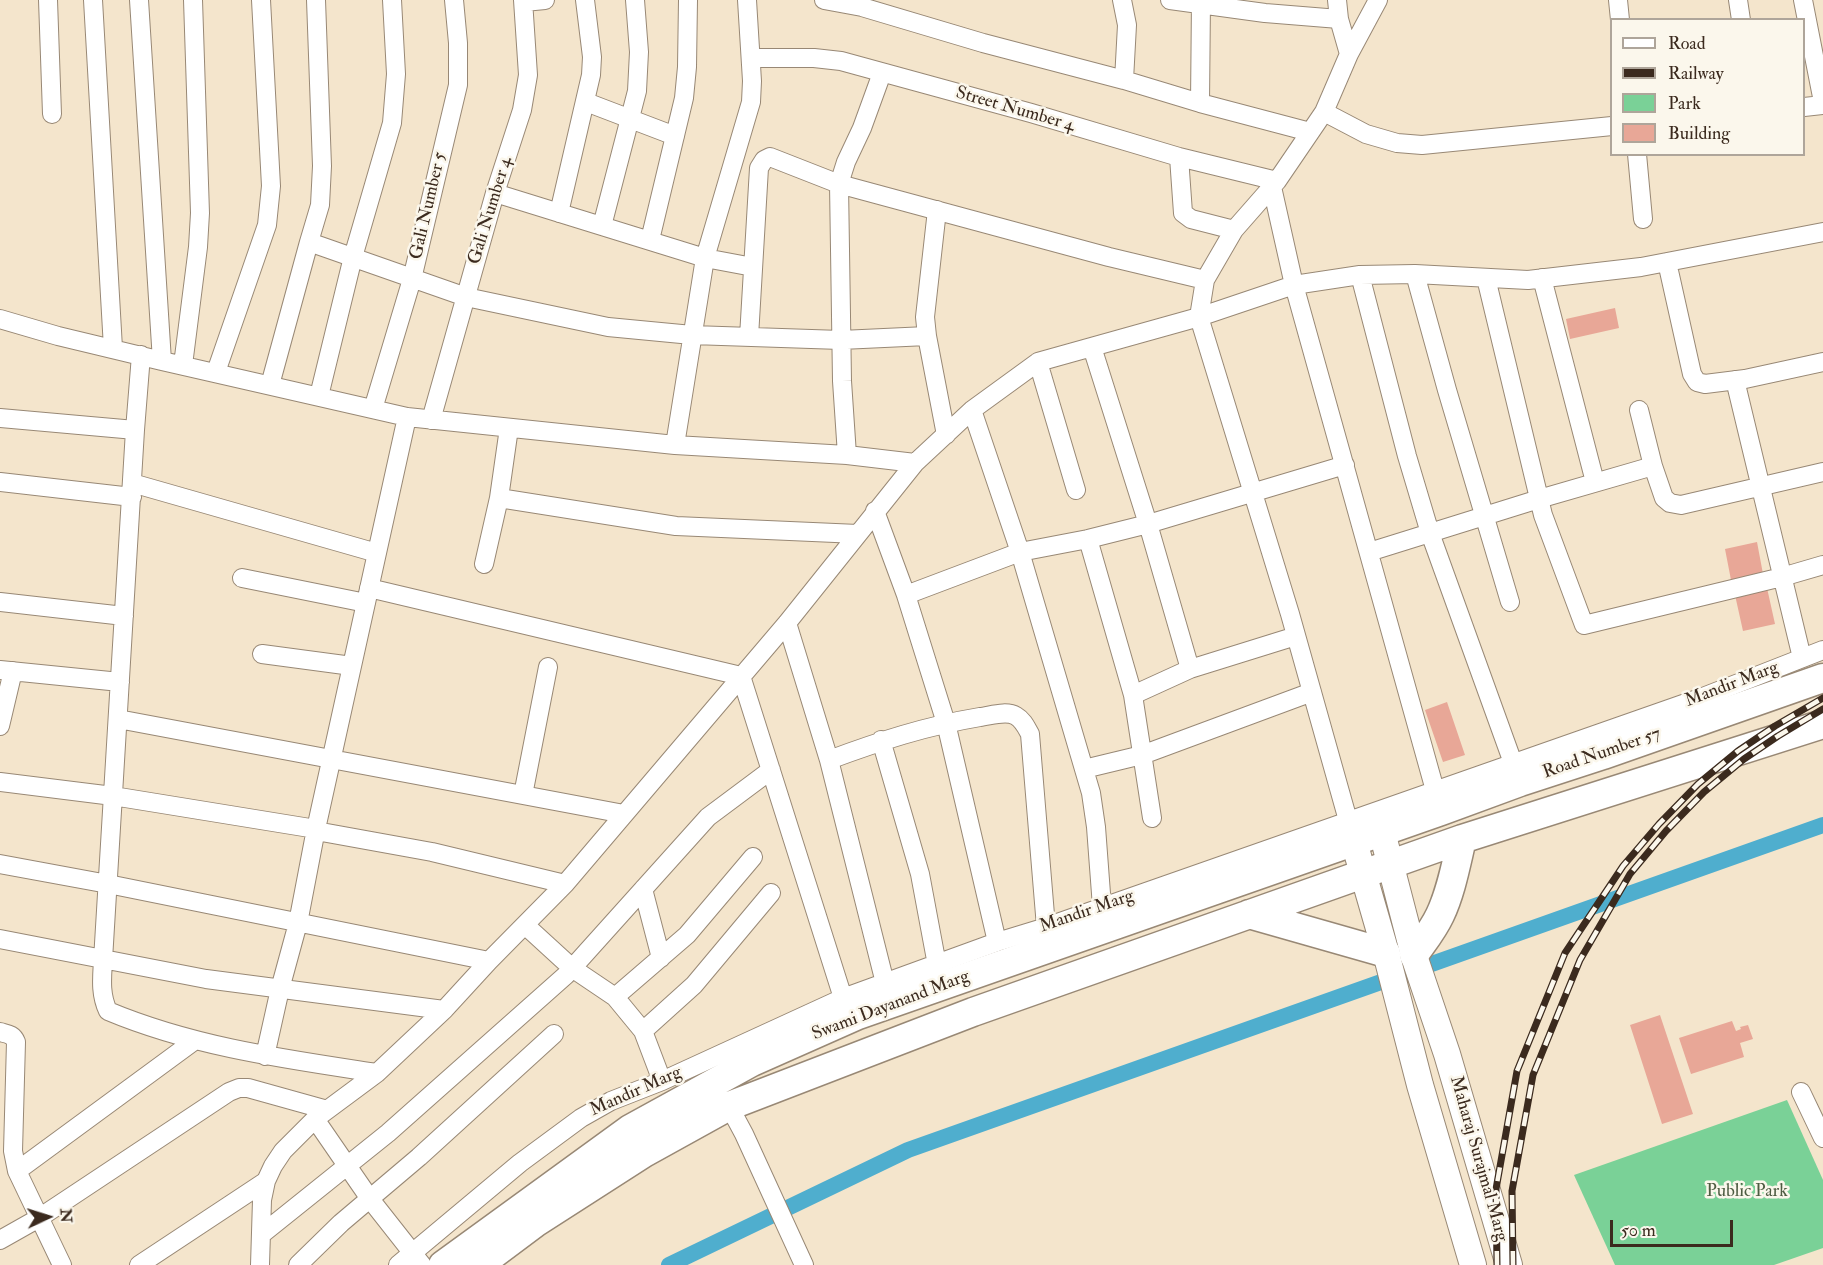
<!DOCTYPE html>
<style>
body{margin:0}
#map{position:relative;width:1823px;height:1265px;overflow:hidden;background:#f4e5cc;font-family:"IM FELL Double Pica",serif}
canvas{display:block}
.legend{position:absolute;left:1610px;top:18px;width:195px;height:138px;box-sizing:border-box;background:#fbf7ec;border:2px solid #aea59a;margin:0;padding:8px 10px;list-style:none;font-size:18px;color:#3b2a1e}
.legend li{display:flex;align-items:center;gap:12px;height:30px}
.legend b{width:30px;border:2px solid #aea59a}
.north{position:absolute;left:18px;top:1187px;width:60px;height:60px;-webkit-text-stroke:4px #fbf7ec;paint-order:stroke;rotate:86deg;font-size:16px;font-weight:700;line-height:24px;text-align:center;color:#3b2a1e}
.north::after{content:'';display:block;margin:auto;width:21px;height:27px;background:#3b2a1e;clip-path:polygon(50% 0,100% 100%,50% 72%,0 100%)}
.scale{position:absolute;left:1610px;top:1220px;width:123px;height:27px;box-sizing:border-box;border:3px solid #3b2a1e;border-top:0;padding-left:8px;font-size:18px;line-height:21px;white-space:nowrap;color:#3b2a1e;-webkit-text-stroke:4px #fbf7ec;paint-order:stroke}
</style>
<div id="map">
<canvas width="1823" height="1265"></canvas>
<ul class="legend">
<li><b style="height:8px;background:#fff"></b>Road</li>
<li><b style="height:8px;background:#3b2a1e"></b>Railway</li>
<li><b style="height:16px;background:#7ad197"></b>Park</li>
<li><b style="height:16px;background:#e8a797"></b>Building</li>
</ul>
<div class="north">N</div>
<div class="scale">50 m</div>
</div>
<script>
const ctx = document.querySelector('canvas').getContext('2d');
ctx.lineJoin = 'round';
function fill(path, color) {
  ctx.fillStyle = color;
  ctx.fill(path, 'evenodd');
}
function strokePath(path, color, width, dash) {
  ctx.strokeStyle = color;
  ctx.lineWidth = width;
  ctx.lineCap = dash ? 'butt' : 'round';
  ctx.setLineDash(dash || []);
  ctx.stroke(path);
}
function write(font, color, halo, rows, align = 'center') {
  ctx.font = font + ' "IM FELL Double Pica",serif';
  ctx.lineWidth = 5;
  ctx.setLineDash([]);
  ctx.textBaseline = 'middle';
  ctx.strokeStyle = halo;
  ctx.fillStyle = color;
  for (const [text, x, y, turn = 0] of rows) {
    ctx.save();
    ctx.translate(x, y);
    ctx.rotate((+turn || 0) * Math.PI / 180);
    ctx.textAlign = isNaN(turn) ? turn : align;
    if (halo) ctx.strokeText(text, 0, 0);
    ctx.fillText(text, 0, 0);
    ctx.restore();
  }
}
fill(new Path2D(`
 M1787,1100L1823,1180V1248L1774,1265H1615L1574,1175Z`), '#7ad197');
strokePath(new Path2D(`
 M669,1265L908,1150L1823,825`), '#4faece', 16);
fill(new Path2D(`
 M1615,308L1619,328L1570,339L1566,319Z
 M1757,542L1763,574L1731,580L1725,549Z
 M1767,588L1775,624L1743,631L1735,595Z
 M1447,702L1465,755L1443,762L1425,710Z
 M1660,1015L1693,1114L1662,1124L1630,1025Z
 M1732,1021L1736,1031L1741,1029L1740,1027L1748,1025L1753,1039L1740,1043L1744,1057L1691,1074L1679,1038Z`), '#e8a797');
const street = new Path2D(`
 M48,0L52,114
 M93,0L113,348
 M139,0L162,361
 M824,0L862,7L983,43L1124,80L1200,103L1310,132
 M1122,0L1127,25L1124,80
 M1170,0L1265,13L1339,19
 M1337,0L1339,19L1349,54
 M1618,0L1620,20
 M1738,0L1741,20
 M1803,0L1823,102
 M524,2L545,0
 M751,58H814L841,61L1031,113L1179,157L1277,181
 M586,102L675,136
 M1200,103L1201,0
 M1804,107L1823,105
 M1324,112L1366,134L1397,143L1422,145L1612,126
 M1637,154L1643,219
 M1179,157L1183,213L1191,219L1234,230
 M1272,187L1294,285L1438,801
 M495,193L705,258L753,267
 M937,210L925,317L927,336L946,435
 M559,213L591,75L592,57L585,0
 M602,226L637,91L639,52L635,0
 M650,240L684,98L687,67L688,0
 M309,242L466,297L608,327L692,335L841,340L927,336
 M1667,262L1692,374L1697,382L1705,384L1745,379L1823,362
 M1415,274L1447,390L1510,602
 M1360,275L1407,456L1430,533L1517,774
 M1486,278L1543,515L1584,625L1782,577L1823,565
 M1542,278L1595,482
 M0,319L58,336L162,361L407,417L675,445L847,455L915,463
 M749,337L759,168L764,160L770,157L839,184L1109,257L1205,280
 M1092,347L1148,524L1190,669
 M141,355L135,430L103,960C102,978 100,994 108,1011C194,1047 285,1059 377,1073
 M1038,362L1076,490
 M183,365L198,247L200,213L193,0
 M216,372L267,225L271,186L261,0
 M1735,380L1802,658
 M270,385L309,242L320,205L322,166L316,0
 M319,396L353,257L392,123L396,74L392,0
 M373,409L412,279L458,85V43L454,0
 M972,410L1020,552L1091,793L1096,827L1102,907
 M1639,410L1653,466L1664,498L1670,503L1681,505L1823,472
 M0,418L135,430
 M431,420L495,193L522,110L528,75L523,0
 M675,445L705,258L751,102L752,81L747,0
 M847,455L842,381L839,184L846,162L862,128L882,73
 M0,482L132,497
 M132,483L377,553
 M499,498L676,526L858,534
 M875,511L906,595L946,723L997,942
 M1088,539L1133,695L1152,818
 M1369,552L1539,499L1653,466
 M484,564L499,498L509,428
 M242,578L366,603
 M369,588L741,676L843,998
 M906,595L1020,552L1088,539L1148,524L1345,465
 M0,602L124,616
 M787,623L829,760L885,983
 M262,654L352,666
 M0,670L120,682
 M1133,695L1190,669L1296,636
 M118,719L624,814
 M0,726L13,671
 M881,740L920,874L937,965
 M829,760C880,741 926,726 980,717C990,716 1006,710 1016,716C1023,720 1026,727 1030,734L1046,927
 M1084,769L1142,755L1312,692
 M0,782L113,796L316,829V831L432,852L565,884
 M523,795L548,667
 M1351,831L1290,614L1199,317L1205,280L1234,230L1277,181L1324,112L1349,54L1378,0
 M0,864L108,884L489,961
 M643,889L661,958
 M525,925L572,968L615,997L643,1031L662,1081
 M0,939L206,979L444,1010
 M615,997L687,935L753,857
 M643,1031L694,985L771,893
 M0,1032C7,1034 13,1034 16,1042L13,1151L17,1171L62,1265
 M265,1056L280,989L298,923L316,829L407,417
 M1801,1092L1823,1138
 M729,1106L744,1134L804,1265
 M315,1119L370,1199L422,1265
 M17,1171L194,1041
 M262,1234L388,1133L566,975L708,817L771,770
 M0,1240L39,1218L229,1092L239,1088H248L327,1110
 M139,1265L266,1181
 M260,1265L262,1200L266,1181L273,1166L283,1151L315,1119L377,1073L444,1010L489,961L565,884L787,623L915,463L972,410L1038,362L1199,317L1294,285L1360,275L1415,274L1528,280L1641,267L1823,232
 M298,1265L341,1223L419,1157L554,1034
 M398,1265L520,1163L581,1118L611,1101L662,1081L843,998L997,942L1046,927L1703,697L1823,650`);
const secondary = new Path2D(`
 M1382,832L1415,959L1447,1054L1509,1265
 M1354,842L1386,953L1420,1085L1473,1265`);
const primary = new Path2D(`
 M1249,914L1386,953
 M1414,955C1423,942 1433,930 1440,915C1451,892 1456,864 1462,839
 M443,1265L630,1129L752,1062L858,1015L1441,811L1520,782L1603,755L1823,678
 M479,1265L535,1223L644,1153L729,1106L973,1012L1462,839L1823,724`);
strokePath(street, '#988875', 20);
strokePath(secondary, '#988875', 28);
strokePath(primary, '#988875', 31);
strokePath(street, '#fff', 18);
strokePath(secondary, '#fff', 26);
strokePath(primary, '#fff', 28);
const rail = new Path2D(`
 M1497,1265L1496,1189L1517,1071L1565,953L1623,866L1659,824L1698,784L1738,751L1775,726L1823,698
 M1513,1265L1512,1191L1533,1075L1580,960L1630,874L1666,831L1704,792L1744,759L1778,736L1823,709`);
strokePath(rail, '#3b2a1e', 7);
strokePath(rail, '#fbf7ec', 4.5, [14]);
write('18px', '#3b2a1e', '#fbf7ec', [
 ["Street Number 4",1015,110,16],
 ["Gali Number 5",429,206,-77],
 ["Gali Number 4",491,211,-73],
 ["Mandir Marg",1732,685,-21],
 ["Road Number 57",1602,754,-19],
 ["Mandir Marg",1087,912,-19],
 ["Swami Dayanand Marg",891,1006,-21],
 ["Mandir Marg",636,1092,-24],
 ["Maharaj Surajmal Marg",1478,1159,74]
]);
write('18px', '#4e5c42', '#fbf7ec', [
 ["Public Park",1747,1192]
]);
</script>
